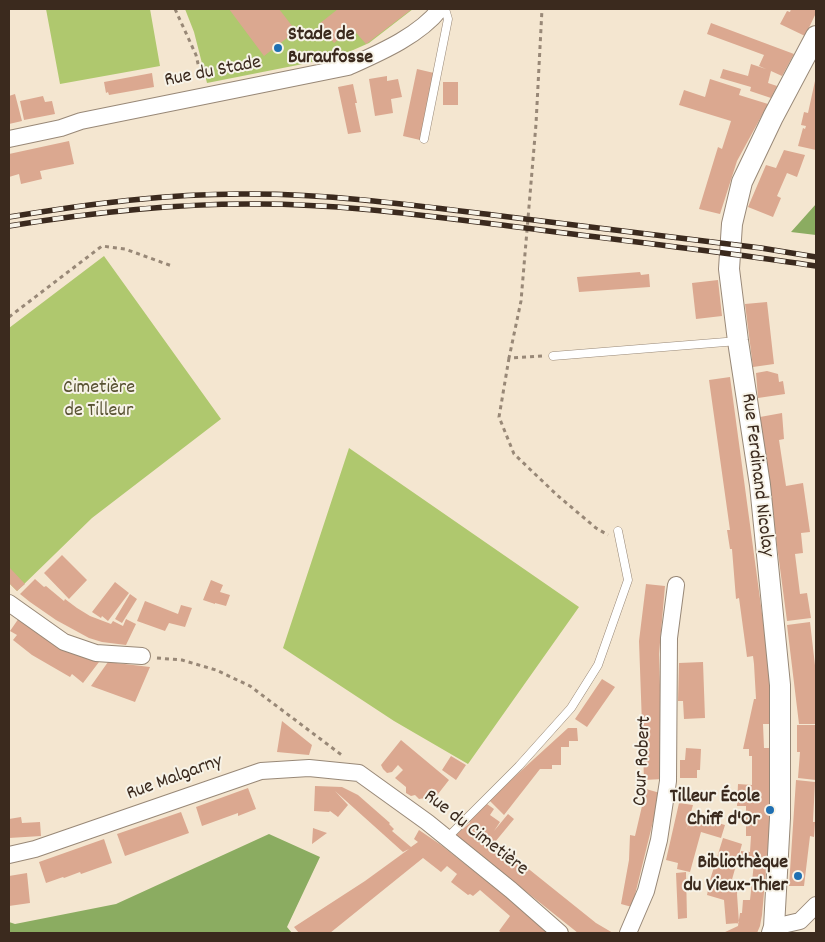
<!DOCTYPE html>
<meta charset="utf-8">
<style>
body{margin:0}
#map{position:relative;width:825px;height:942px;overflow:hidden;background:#f4e6d0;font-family:Dekko,sans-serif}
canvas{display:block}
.frame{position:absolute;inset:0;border:10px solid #3b2a1e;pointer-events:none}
</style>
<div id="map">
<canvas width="825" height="942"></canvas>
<div class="frame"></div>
</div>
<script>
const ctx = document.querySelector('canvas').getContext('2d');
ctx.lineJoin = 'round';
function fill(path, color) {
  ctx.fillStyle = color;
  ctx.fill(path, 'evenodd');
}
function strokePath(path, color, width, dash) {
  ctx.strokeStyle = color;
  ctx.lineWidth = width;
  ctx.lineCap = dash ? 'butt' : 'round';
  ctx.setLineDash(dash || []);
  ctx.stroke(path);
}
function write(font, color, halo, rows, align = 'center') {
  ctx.font = font + ' Dekko,sans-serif';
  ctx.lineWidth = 4;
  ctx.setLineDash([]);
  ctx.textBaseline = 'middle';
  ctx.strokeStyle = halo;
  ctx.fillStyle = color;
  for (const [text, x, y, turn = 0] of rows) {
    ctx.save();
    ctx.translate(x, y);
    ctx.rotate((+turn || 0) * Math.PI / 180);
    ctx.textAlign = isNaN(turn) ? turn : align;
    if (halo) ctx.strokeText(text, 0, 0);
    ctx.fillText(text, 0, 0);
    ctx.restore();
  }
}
fill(new Path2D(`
 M46,9H150L160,66L60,84Z
 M185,9H413L369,43L351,51L308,63L207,83L194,32Z
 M104,256L221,419L92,518L17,591L9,583V328Z
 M349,448L579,607L468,764L394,721L283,648Z`), '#afc86e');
fill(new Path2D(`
 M816,204V235L791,232Z
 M269,834L320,857L287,927L292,933H9V922L15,924L116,904Z`), '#8bac61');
fill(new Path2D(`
 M229,9H279L296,31L264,56Z
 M338,9H412L366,44L352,28L334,43L319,24Z
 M791,9H816V13L805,36L780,24L787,11L790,12Z
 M711,23L794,54L782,76L771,71L768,83L777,86L771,98L750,91L751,87L720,78L723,69L748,76L751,64L766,69L759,66L764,55L707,34Z
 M417,69L434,73L420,140L403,136Z
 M152,73L154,87L109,95L108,92L106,93L104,82Z
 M387,76V81L398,79L402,97L391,99L393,113L375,116L369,79Z
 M710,79L741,89L739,95L768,104L737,161L720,214L699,209L718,147L722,149L731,121L679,105L684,90L705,97Z
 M815,81H816V150L798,146L803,128L805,129L806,126L801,125L804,112L808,113Z
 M443,82H458V105H443Z
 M353,84L357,103H355L361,132L348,134L338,87Z
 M15,94L22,121L9,124V96Z
 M43,96L45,102L52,101L55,114L24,120L20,101Z
 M69,141L74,164L40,171L42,179L21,184L19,174L9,177V154Z
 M784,150L805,155L797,177L787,173L777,196L781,198L773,217L748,207L766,165L776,168Z
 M640,272L641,275L649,274L650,287L579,292L577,277Z
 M718,280L722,316L696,319L692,283Z
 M767,302L774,364L753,367L745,304Z
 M767,371L778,374L779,382L783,381L785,394L758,398L756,373Z
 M730,377L766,643L771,689L772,724H763L764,748H772L769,837L762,915L760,926L757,933H723L738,926L740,913H742L743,900H750L754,863H741V851L750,852L751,836H746V806H737L738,784L752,785V756H749V749H743L754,699H756L754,664L753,656L747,657L739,598L736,599L732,549H730L727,530H730L709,380Z
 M782,413L784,439L779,440L786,486L803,483L810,532L801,533L803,553L795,554L800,594L807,593L811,618L787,621L760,417Z
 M62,555L87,580L69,599L44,573Z
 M9,567L25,584L17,591L9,583Z
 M35,579L44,587L46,586L64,601L65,599L77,608L90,616L111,624L113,621L123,626L126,619L136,624L126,645L102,642L89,638L56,620L30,602L20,594Z
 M211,580L223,585L220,592L230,595L226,606L215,603V604L203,600Z
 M115,582L129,593L108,621L102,616L101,618L92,612Z
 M646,584L665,586L659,654L663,779L644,780L639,641Z
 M130,594L137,599L122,623L115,619Z
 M145,601L178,614L181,605L192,608L185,627L169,623L165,631L137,621Z
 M19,618L70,652L99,662L83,683L72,674L70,677L32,655L13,640L17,635L10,631Z
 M810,622L816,674V724H799L787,625Z
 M108,662L150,667L135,702L91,686Z
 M703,662L705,718L684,719L683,701H678L679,663Z
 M602,679L615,687L587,727L575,719Z
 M282,721L312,745L309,755L277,752Z
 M797,725H816V780L798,778L800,752H797Z
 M568,728H577L578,741H569V747H561V765H552V769H540L504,815L489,800Z
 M401,740L449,780L431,803L425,798L419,799L415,795L411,796L406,793V787L395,778L403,770L398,765L392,772L387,773L383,769L381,765Z
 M686,748L701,749L700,770H697V778H680V760H685Z
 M451,756L466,765L456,780L442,770Z
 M796,780L815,782L813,822H815L814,837L810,836L804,886H789Z
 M315,786L342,787L358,795L390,823L389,824L394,829L392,831L411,847L418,842L414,839L419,830L441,845L552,933H502L499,931L510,916L480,890L473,896L470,894L468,895L451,882L457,874L447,866L441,872L423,858L330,933H299L294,927L365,881L409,849L403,852L335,791L348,805L338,817L330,811L329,812L314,811Z
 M248,788L256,809L238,816V813L202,826L196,807Z
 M646,789L660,793L632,907L621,904L629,860L630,835L635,836Z
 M679,803L693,805L686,830L691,815L725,825L721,838L701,832L690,872L677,869L678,863L666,860Z
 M487,804L494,809L490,815L500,822L494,831L508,814L514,819L495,842L596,923L613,933H578L455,835L470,823L468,820Z
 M181,812L189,833L125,856L117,834Z
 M21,817L22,823L40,822L41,836L9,838V819Z
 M313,828L327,833L312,844Z
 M723,838L742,844L731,883L710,880Z
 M104,839L112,863L81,874L80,872L64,878L63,877L46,883L39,862Z
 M686,872L687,918L678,919L676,873Z
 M27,873L30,903L9,906V876Z
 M710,880L738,887L737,894L739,923L726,924L724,900L707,895Z`), '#dba890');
const service = new Path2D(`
 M424,139L448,19L445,9
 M553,356L738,341
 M447,838L519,766L571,708L598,665L628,580L618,531`);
const minor = new Path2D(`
 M9,139L61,128L81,121L348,67C379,53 419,36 440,9
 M9,603L64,642L96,653L142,656
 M9,855L35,849L261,771L309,768L359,773L427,822L511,890L560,933
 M774,927L800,921L816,905
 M628,933L646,891L659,840L668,781L669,638L676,585`);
const tertiary = new Path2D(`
 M772,933L774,927L780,818V685L760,485L738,341L729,269L732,224L742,182L773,117L816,36`);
strokePath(service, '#988877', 9);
strokePath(minor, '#988877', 18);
strokePath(tertiary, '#988877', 22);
strokePath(new Path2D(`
 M175,9L196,55L202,81
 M9,317L102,246L125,249L172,266
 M542,356L509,358L521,301L536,124L542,9
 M509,358L499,417L514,454L557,495L596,528L608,535
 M157,658L182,660L216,670L250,686L343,756`), '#988877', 3, [4, 4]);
strokePath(service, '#fff', 8);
strokePath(minor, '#fff', 16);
strokePath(tertiary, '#fff', 20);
const rail = new Path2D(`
 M9,217C89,204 169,193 251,194C332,194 413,205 493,215C582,226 672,237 761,248L816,257
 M9,226C89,213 167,204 248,204C338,203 428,216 517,227C617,240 717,251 816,266`);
strokePath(rail, '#3b2a1e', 5.5);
strokePath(rail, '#f7f3e8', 4, [11]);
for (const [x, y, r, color] of [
 [278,48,5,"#1f6fb2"],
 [770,810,5,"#1f6fb2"],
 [798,876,5,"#1f6fb2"]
]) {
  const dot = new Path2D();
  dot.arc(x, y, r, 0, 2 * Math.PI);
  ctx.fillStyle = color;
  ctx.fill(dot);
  strokePath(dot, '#f7f3e8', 2);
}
write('bold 20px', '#3b2a1e', '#f7f3e8', [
 ["Stade de",288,36,"left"],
 ["Buraufosse",288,59,"left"],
 ["Tilleur École",760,798],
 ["Chiff d'Or",760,821],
 ["Bibliothèque",788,864],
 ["du Vieux-Thier",788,887]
], 'right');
write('20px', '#3b2a1e', '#f7f3e8', [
 ["Rue du Stade",213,73,-11],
 ["Rue Ferdinand Nicolay",756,475,83],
 ["Cour Robert",644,761,-87],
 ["Rue Malgarny",175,779,-20],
 ["Rue du Cimetière",475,834,38]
]);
write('20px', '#585232', '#f7f3e8', [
 ["Cimetière",99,389],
 ["de Tilleur",99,412]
]);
</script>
